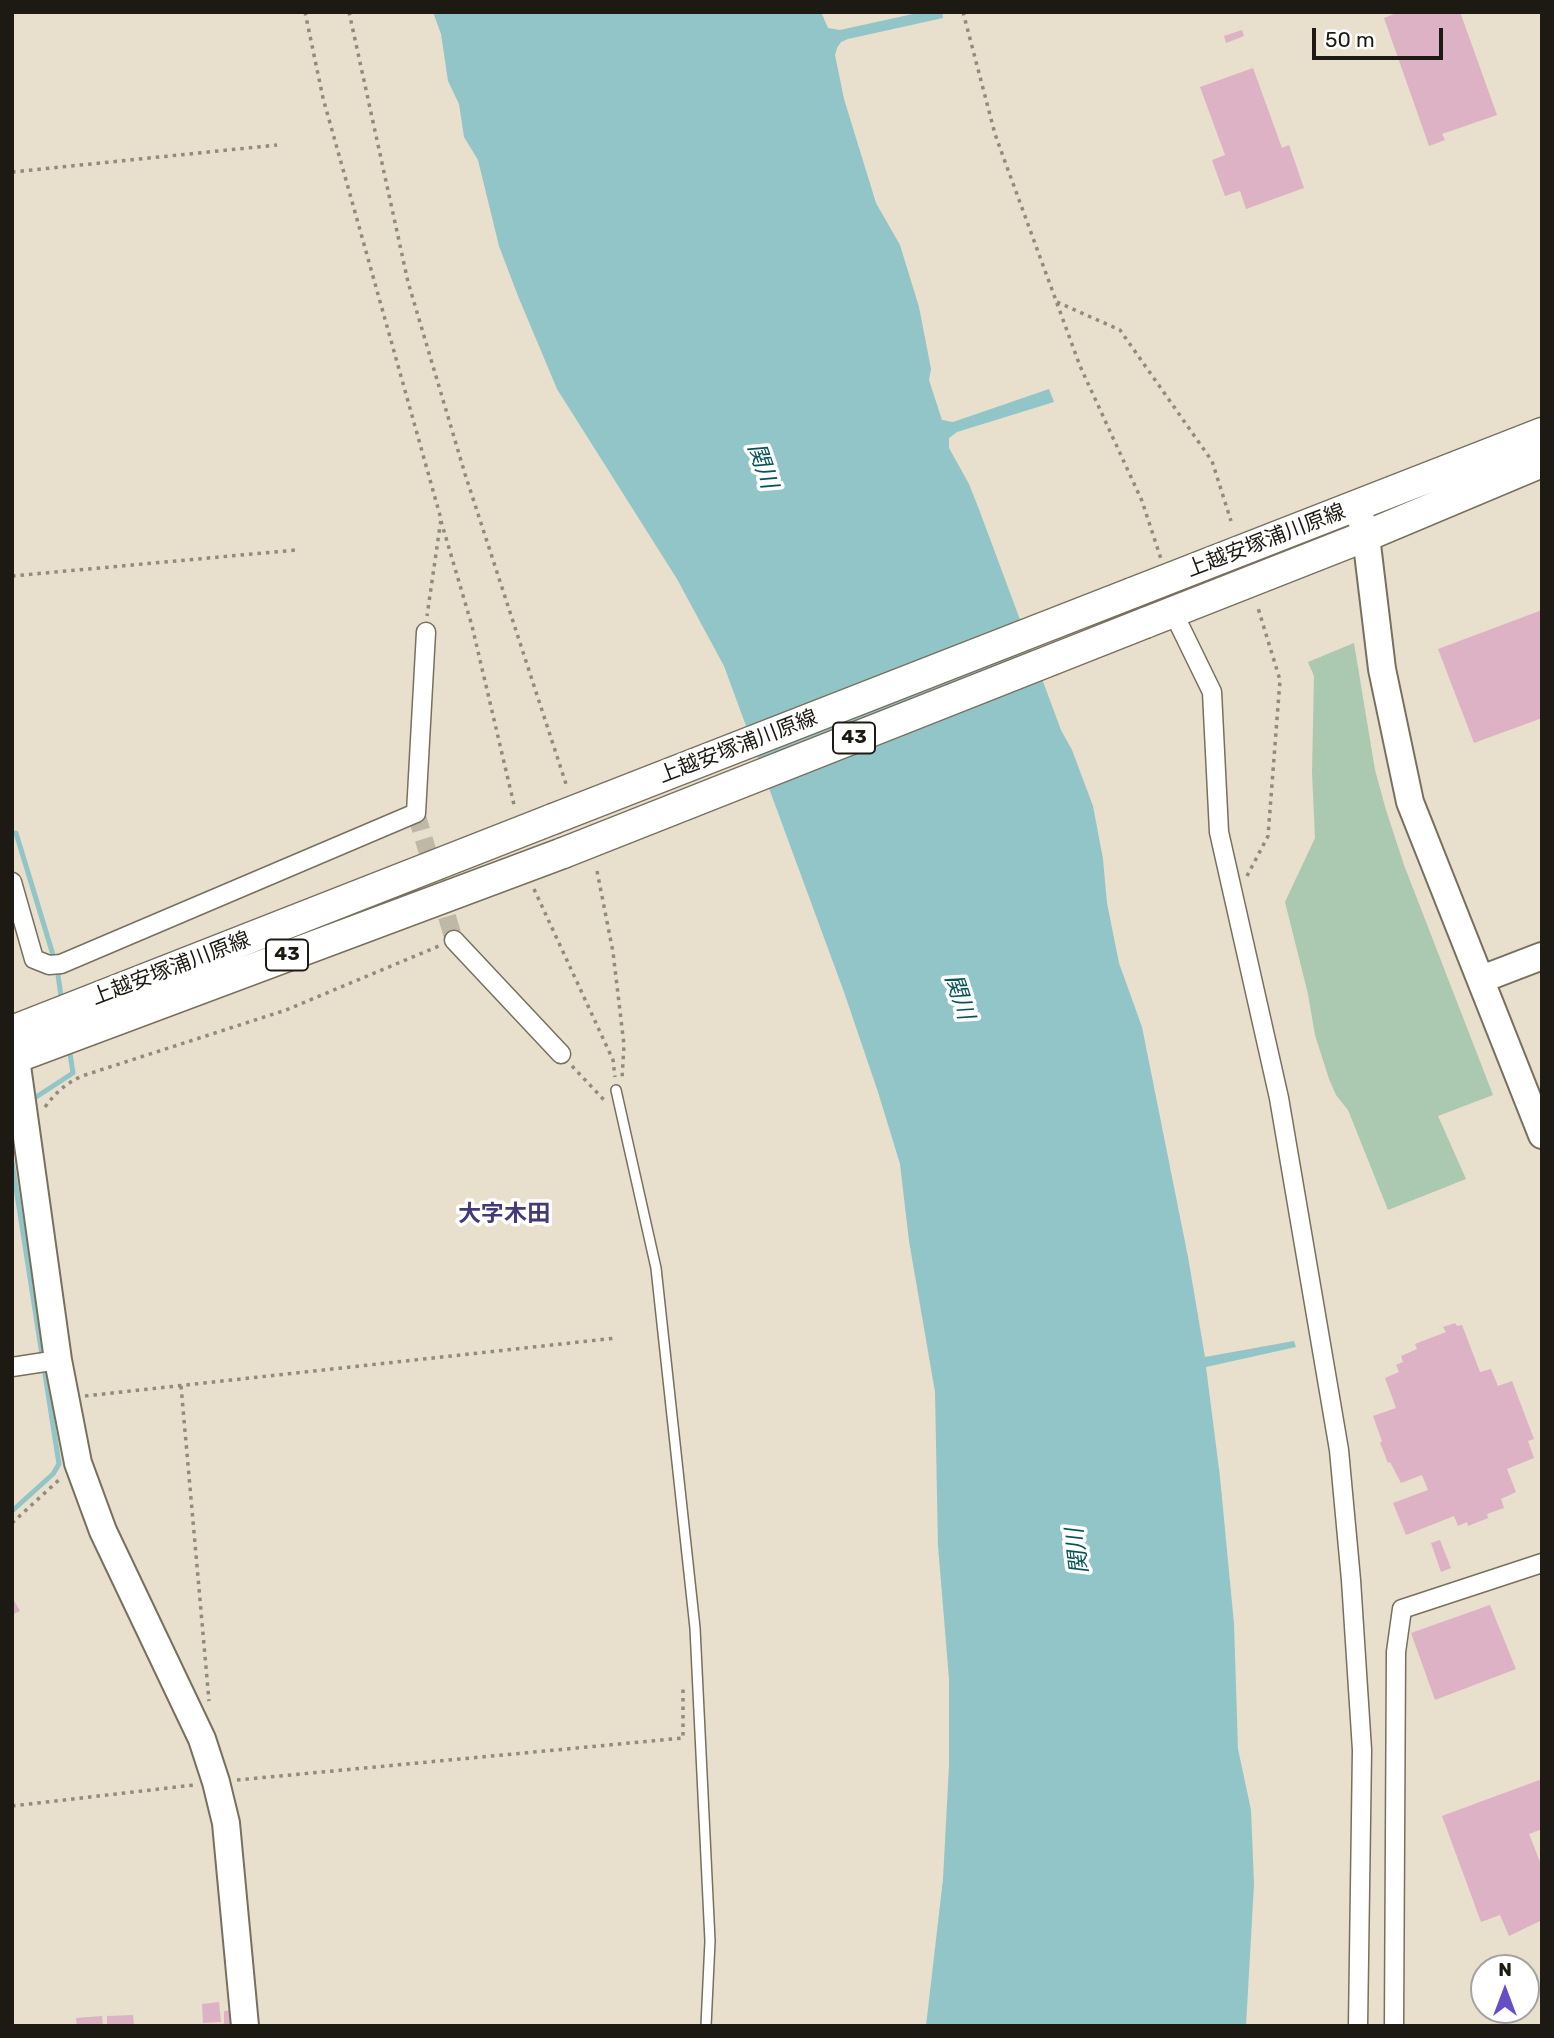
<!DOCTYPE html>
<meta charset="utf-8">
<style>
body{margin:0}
#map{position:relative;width:1554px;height:2038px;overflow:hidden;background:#e8dfcc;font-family:Rubik,sans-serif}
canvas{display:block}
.frame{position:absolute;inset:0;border:14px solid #1d1a13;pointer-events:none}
.north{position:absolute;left:1470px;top:1954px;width:70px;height:70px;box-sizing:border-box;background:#fff;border:2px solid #a5a3a1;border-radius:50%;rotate:0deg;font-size:19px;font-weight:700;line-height:28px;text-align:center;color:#1d1a13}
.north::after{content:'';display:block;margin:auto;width:24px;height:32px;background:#674ec7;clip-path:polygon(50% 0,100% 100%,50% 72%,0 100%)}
.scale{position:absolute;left:1312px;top:28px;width:131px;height:32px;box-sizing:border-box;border:4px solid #1d1a13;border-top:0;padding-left:9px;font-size:21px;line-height:24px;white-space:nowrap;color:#1d1a13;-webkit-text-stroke:5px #fff;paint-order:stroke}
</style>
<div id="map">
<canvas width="1554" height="2038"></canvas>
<div class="frame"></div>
<div class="north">N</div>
<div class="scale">50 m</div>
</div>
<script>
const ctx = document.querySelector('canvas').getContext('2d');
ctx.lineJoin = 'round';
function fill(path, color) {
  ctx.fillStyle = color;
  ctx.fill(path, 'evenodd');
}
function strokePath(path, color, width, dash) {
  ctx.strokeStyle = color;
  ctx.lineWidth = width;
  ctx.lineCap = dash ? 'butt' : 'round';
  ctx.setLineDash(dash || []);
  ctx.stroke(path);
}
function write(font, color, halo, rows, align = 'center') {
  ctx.font = font + ' Rubik,"Noto Sans JP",sans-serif';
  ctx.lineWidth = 7;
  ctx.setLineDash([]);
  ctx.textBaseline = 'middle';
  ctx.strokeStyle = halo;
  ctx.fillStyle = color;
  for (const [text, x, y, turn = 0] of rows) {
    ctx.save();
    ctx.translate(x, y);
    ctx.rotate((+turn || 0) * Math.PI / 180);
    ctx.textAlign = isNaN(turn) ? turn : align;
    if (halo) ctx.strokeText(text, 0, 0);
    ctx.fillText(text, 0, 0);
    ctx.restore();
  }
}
fill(new Path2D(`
 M1354,643L1375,770L1386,810L1404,865L1493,1095L1438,1116L1466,1179L1388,1210L1348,1110L1336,1095L1329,1079L1315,1035L1308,994L1285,902L1315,838L1312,772L1314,676L1308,662Z`), '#abc8b0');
fill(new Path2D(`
 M433,12H821L828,28L840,30L922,12H942L943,18L848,39L841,42L837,48L835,55L844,99L876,203L900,245L919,307L931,369L929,380L942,420L953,422L1049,389L1054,402L957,432L949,438V448L969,484L980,512L1061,730L1072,750L1093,806L1103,859L1107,903L1119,963L1142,1027L1188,1257L1205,1357L1294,1341L1296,1347L1206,1367L1220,1477L1234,1624L1238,1749L1251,1810L1254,1884L1246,2026H926L943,1879L949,1766V1679L938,1546L935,1392L909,1241L900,1164L878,1092L844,992L724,666L677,579L557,389L518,296L499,246L478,160L464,137L459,104L448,81L441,34Z`), '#91c5c8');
strokePath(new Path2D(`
 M12,833H16L57,968L62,1003
 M30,1101L73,1073L69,1047
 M12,1162L59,1464L53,1474L12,1511`), '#91c5c8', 5);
fill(new Path2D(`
 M1399,12H1460L1497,115L1442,134L1445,140L1429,146L1384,18Z
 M1242,30L1244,36L1226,43L1224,36Z
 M1253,68L1282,148L1289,145L1304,188L1246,209L1240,191L1225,196L1212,160L1225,155L1200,87Z
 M1542,610V718L1474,743L1438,649Z
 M1455,1323L1457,1326L1462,1325L1480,1372L1491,1369L1498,1386L1512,1381L1534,1439L1528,1441L1534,1458L1507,1469L1516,1492L1501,1499L1504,1508L1487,1514L1488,1518L1468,1526L1467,1522L1458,1526L1454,1516L1406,1535L1393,1503L1428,1490L1422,1475L1401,1483L1390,1462L1388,1463L1380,1443L1382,1441L1373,1416L1396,1408L1385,1378L1399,1372L1396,1365L1403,1362L1401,1356L1417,1349L1415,1344L1446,1332L1443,1327Z
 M1440,1540L1451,1568L1441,1572L1431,1543Z
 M12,1597L20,1611L14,1614L12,1610Z
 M1490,1605L1516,1669L1435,1700L1411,1633Z
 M1542,1779V1829L1529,1834L1542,1867V1920L1509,1936L1500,1915L1481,1922L1442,1816Z
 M219,2002L221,2022L203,2023L202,2004Z
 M235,2010V2024H224V2011Z
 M133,2015L134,2026H107V2016Z
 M102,2016L103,2026H77L76,2018Z`), '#ddb2c5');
strokePath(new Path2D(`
 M416,813L454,940`), '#bfb8a7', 18, [18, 9]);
const lane = new Path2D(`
 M616,1090L656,1268L695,1628L710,1941L706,2026`);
const street = new Path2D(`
 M1173,612L1212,692L1219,832L1279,1098L1339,1450L1351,1580L1362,1750L1358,2026
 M12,882L34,959L49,965L61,964L416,813L426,632
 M454,940L561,1054
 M12,1367L58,1360
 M1394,2026L1396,1652L1402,1609L1542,1563`);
const secondary = new Path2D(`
 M1357,506L1366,536L1382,669L1410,802L1542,1135
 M1482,979L1542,956
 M13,1037L58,1360L78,1463L103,1531L202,1739L216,1782L226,1823L245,2026`);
const primary = new Path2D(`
 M1132,593L1542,433
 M1145,623L1366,536L1542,462
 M12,1031L553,819
 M12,1059L563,853`);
strokePath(lane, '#77705f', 12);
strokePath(street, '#77705f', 21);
strokePath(secondary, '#77705f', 30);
strokePath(primary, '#77705f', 33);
strokePath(new Path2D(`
 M305,12L323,98L441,519L427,616
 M349,12L408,282L465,474L566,784
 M963,12L995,134L1011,178L1080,366L1142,501L1161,559
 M12,172L277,145
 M1057,302L1120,330L1212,461L1231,521
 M441,521L472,626L515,809
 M12,576L296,550
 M597,871L613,952L624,1045L622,1079
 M1247,876L1268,836L1280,680L1258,608
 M534,889L613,1060L615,1077
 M572,1066L605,1101
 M45,1107C56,1092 65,1084 82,1076L286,1010L439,946
 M181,1386L209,1701
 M85,1396L616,1338
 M12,1523L61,1478
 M237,1780L683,1738V1686
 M12,1806L194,1785`), '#918b7d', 3.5, [3.5, 5]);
strokePath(lane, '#fff', 9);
strokePath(street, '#fff', 18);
strokePath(secondary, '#fff', 26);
strokePath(primary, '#fff', 30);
const primaryBridge = new Path2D(`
 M553,819L1132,593
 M563,853L1145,623`);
strokePath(primaryBridge, '#77705f', 33, []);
strokePath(primaryBridge, '#fff', 30);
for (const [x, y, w] of [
 [854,738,42],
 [287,955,42]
]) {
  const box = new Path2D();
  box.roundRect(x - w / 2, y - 15.5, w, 31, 5);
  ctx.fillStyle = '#fff';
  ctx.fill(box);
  strokePath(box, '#1d1a13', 2);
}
write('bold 19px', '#1d1a13', null, [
 ["43",854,738],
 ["43",287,955]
]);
write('21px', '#1d1a13', '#fff', [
 ["上越安塚浦川原線",1266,541,-21],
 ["上越安塚浦川原線",738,747,-21],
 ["上越安塚浦川原線",171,969,-21]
]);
write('italic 23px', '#075559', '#fff', [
 ["関川",762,466,71],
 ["関川",959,997,72],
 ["関川",1078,1551,-97]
]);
write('bold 23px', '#443a77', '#fff', [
 ["大字木田",504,1214]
]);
</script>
